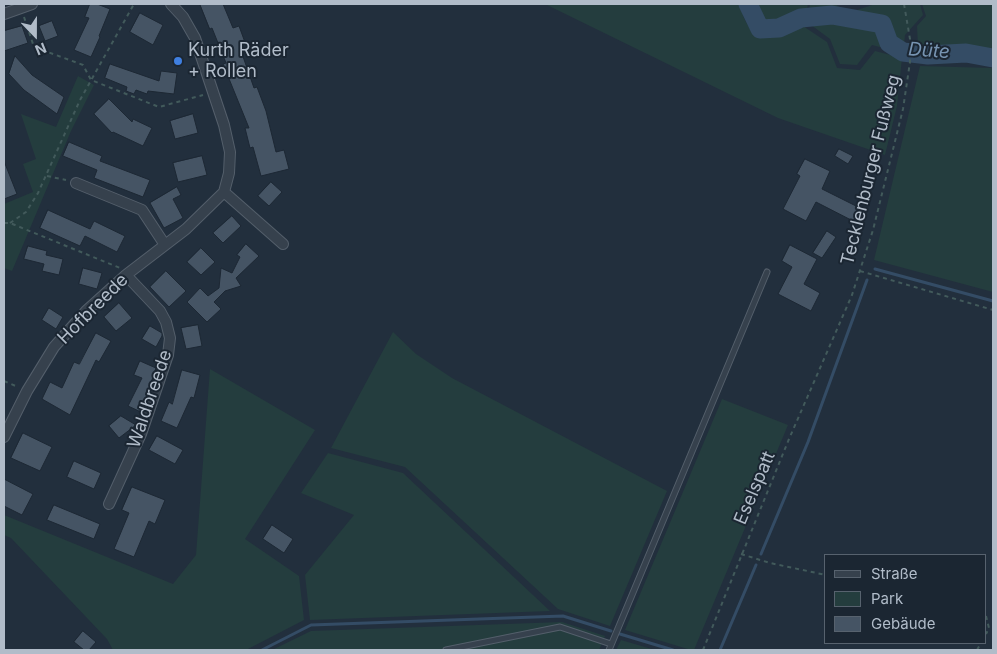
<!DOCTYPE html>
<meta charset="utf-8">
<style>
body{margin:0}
#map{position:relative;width:997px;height:654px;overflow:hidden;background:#222f3d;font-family:Inter,sans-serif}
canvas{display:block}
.frame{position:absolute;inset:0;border:5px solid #b1bcc9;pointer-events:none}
.legend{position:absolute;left:824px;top:554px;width:162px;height:90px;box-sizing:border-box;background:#1b2632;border:1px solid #57626e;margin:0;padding:6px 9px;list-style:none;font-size:15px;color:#b1bcc9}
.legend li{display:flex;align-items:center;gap:10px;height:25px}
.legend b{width:25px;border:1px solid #57626e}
.north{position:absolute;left:10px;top:10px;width:50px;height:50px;-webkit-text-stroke:4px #1b2632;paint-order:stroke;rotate:158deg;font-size:14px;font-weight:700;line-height:20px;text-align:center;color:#b1bcc9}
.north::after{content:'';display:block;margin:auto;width:18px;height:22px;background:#b1bcc9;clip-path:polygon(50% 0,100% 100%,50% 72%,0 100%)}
</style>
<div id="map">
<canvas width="997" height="654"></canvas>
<div class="frame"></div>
<ul class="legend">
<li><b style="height:6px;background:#36414d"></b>Straße</li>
<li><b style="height:14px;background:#243d3e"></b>Park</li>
<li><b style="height:14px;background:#455464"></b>Gebäude</li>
</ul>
<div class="north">N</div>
</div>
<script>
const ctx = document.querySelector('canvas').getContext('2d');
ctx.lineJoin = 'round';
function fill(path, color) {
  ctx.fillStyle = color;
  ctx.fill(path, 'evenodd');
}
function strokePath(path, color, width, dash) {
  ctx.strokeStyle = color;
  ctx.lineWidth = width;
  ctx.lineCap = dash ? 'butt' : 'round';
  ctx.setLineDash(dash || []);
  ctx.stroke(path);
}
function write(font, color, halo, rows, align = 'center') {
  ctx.font = font + ' Inter,sans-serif';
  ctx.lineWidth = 4;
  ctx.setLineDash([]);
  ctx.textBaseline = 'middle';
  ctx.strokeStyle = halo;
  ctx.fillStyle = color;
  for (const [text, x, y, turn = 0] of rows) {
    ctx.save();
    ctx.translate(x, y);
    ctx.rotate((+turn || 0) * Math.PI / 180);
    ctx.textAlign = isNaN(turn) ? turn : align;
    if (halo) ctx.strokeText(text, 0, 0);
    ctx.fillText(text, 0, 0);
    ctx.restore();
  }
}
fill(new Path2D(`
 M548,4H740L744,18L754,36L782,35L803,26L827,42L837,68L860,70L875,51L902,58L897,106L885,155L778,118L547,5Z
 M758,4H808L807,10L779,23L765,20Z
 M810,4H835L848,13L875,4H920L923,15L905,35L903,53L872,45L857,65L840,64L830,39L807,22Z
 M922,4H993V49L918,47L917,26L926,16Z
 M920,66L993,68V292L874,260Z
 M78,76L94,85L71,131L12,271L4,268V204L33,192L23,164L36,159L21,114L56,127Z
 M393,332L416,354L452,378L667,491L610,626L558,609L405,467L331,448Z
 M210,369L315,430L245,539L299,576L304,620L246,650H113L107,639L11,538L4,535V515L173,584L196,555Z
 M722,399L788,425L694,650H691L625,630Z
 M328,453L403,473L550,611L310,620L305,575L354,515L301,493Z
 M562,622L605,636L599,650H272L311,631Z
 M621,640L655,650H616Z`), '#243d3e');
strokePath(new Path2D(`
 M875,269L993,301
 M761,554L808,442L867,280
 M620,634L673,650
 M262,650L311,625L563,616L611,631
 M720,650L756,565`), '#344c65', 3);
strokePath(new Path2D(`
 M748,4L760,29L779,28L801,18L832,15L882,24L889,43L903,52L928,55L966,53L993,58`), '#344c65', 19);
const building = new Path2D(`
 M90,4H97L110,9L99,36L100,37L91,57L74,50L89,18L85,17Z
 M200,4H223L233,28L239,26L246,45L240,48L254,88L257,87L266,111L276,152L284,150L289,169L261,176L253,147L250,148L245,128H249L223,64L226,63L212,28L210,29Z
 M140,13L163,25L153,45L130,32Z
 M52,21L58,36L45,41L39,26Z
 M22,26L28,43L4,51V31Z
 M15,56L32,75L64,97L57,114L24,90L9,74Z
 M110,64L159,81L161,71L177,73L174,94L148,91L147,94L136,90L134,94L126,91L127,87L105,78Z
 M109,99L132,122L133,119L152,128L143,146L113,132L112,133L94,114Z
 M193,114L198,133L175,139L170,121Z
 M69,142L102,156L100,161L150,180L143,197L94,178L97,170L63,156Z
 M839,149L853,156L848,164L835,156Z
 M202,156L207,175L178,182L173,163Z
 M805,159L830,171L822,189L860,208L853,221L816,202L806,221L783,209L800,176L797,174Z
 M4,161L17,194L4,199Z
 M271,182L282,192L269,206L258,196Z
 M177,187L181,195L173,199L183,218L164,228L150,203Z
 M48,210L90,229L94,221L125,236L117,252L85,236L80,246L40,228Z
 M232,216L241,226L223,243L213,233Z
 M827,231L836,237L822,258L813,253Z
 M246,244L259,256L236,278L241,286L225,291L214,302L221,309L207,322L187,302L200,288L208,296L219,288L221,268L232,273L240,257L237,255Z
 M790,245L817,259L804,284L820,293L811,311L778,294L792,267L782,261Z
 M28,246L47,251L46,255L63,259L59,275L42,271L44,264L24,259Z
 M201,248L215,262L201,275L187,262Z
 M83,268L102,273L97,289L79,284Z
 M166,271L186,291L169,307L150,287Z
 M119,303L132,318L116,331L104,317Z
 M49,308L63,317L56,329L42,320Z
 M198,325L202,346L186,349L181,328Z
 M150,326L162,333V336L156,347L142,339Z
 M96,333L111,341L99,362L96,360L70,415L42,399L50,382L62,388L74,362L79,364Z
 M140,361L156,368L141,412L128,406L142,378L134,375Z
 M182,370L200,375L194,398L191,397L177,428L161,421L169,402L172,404Z
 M121,416L136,425L119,438L109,426Z
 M23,433L52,447L40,471L11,458Z
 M157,436L183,450L175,464L149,450Z
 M74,461L101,473L94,489L67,477Z
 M4,479L33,494L22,515L4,506Z
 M132,487L165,500L155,524L149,521L134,557L114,549L129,513L122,510Z
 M54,505L100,524L94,539L47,520Z
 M272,525L293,539L284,553L263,539Z
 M83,631L96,642L89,650H84L74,642Z`);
fill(building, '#455464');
strokePath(building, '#1d2834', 1);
const service = new Path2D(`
 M446,650L560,627L611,644
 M609,650L767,272`);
const minor = new Path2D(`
 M4,14L32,4
 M76,183L142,210L165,245
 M224,192L283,244
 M4,437L27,391L54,347L86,311L126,275L186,229L224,192L229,173L230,152L224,125L195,38L183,17L171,4
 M109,504L141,434L168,355L170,338L166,322L160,311L126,275`);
strokePath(service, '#545f6b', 7);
strokePath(minor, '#545f6b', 12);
strokePath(new Path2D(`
 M24,17L34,47L83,65L91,80L159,107L203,95
 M47,176L66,180
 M4,223H10L120,268
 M10,223L26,212L38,193L80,100L134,4
 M860,271L993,310
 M4,381L18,387
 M741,554L770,563L826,575
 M986,616L989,628L986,634
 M703,650L789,439L852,295L873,230L903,109L910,62V39L904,4
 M977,650L981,643`), '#425a5b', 2, [4, 4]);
strokePath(service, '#36414d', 5);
strokePath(minor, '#36414d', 10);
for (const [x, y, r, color] of [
 [178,61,5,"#3f7fe0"]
]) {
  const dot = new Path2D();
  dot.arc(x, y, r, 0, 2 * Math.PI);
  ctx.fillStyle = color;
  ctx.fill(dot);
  strokePath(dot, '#1b2632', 2);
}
write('18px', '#b1bcc9', '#1b2632', [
 ["Kurth Räder",188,51],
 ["+ Rollen",188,72]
], 'left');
write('18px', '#b1bcc9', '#1b2632', [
 ["Tecklenburger Fußweg",871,170,-76],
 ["Hofbreede",93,309,-45],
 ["Waldbreede",150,399,-71],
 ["Eselspatt",755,488,-67]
]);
write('italic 19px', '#7794b2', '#1b2632', [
 ["Düte",929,51,4]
]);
</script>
